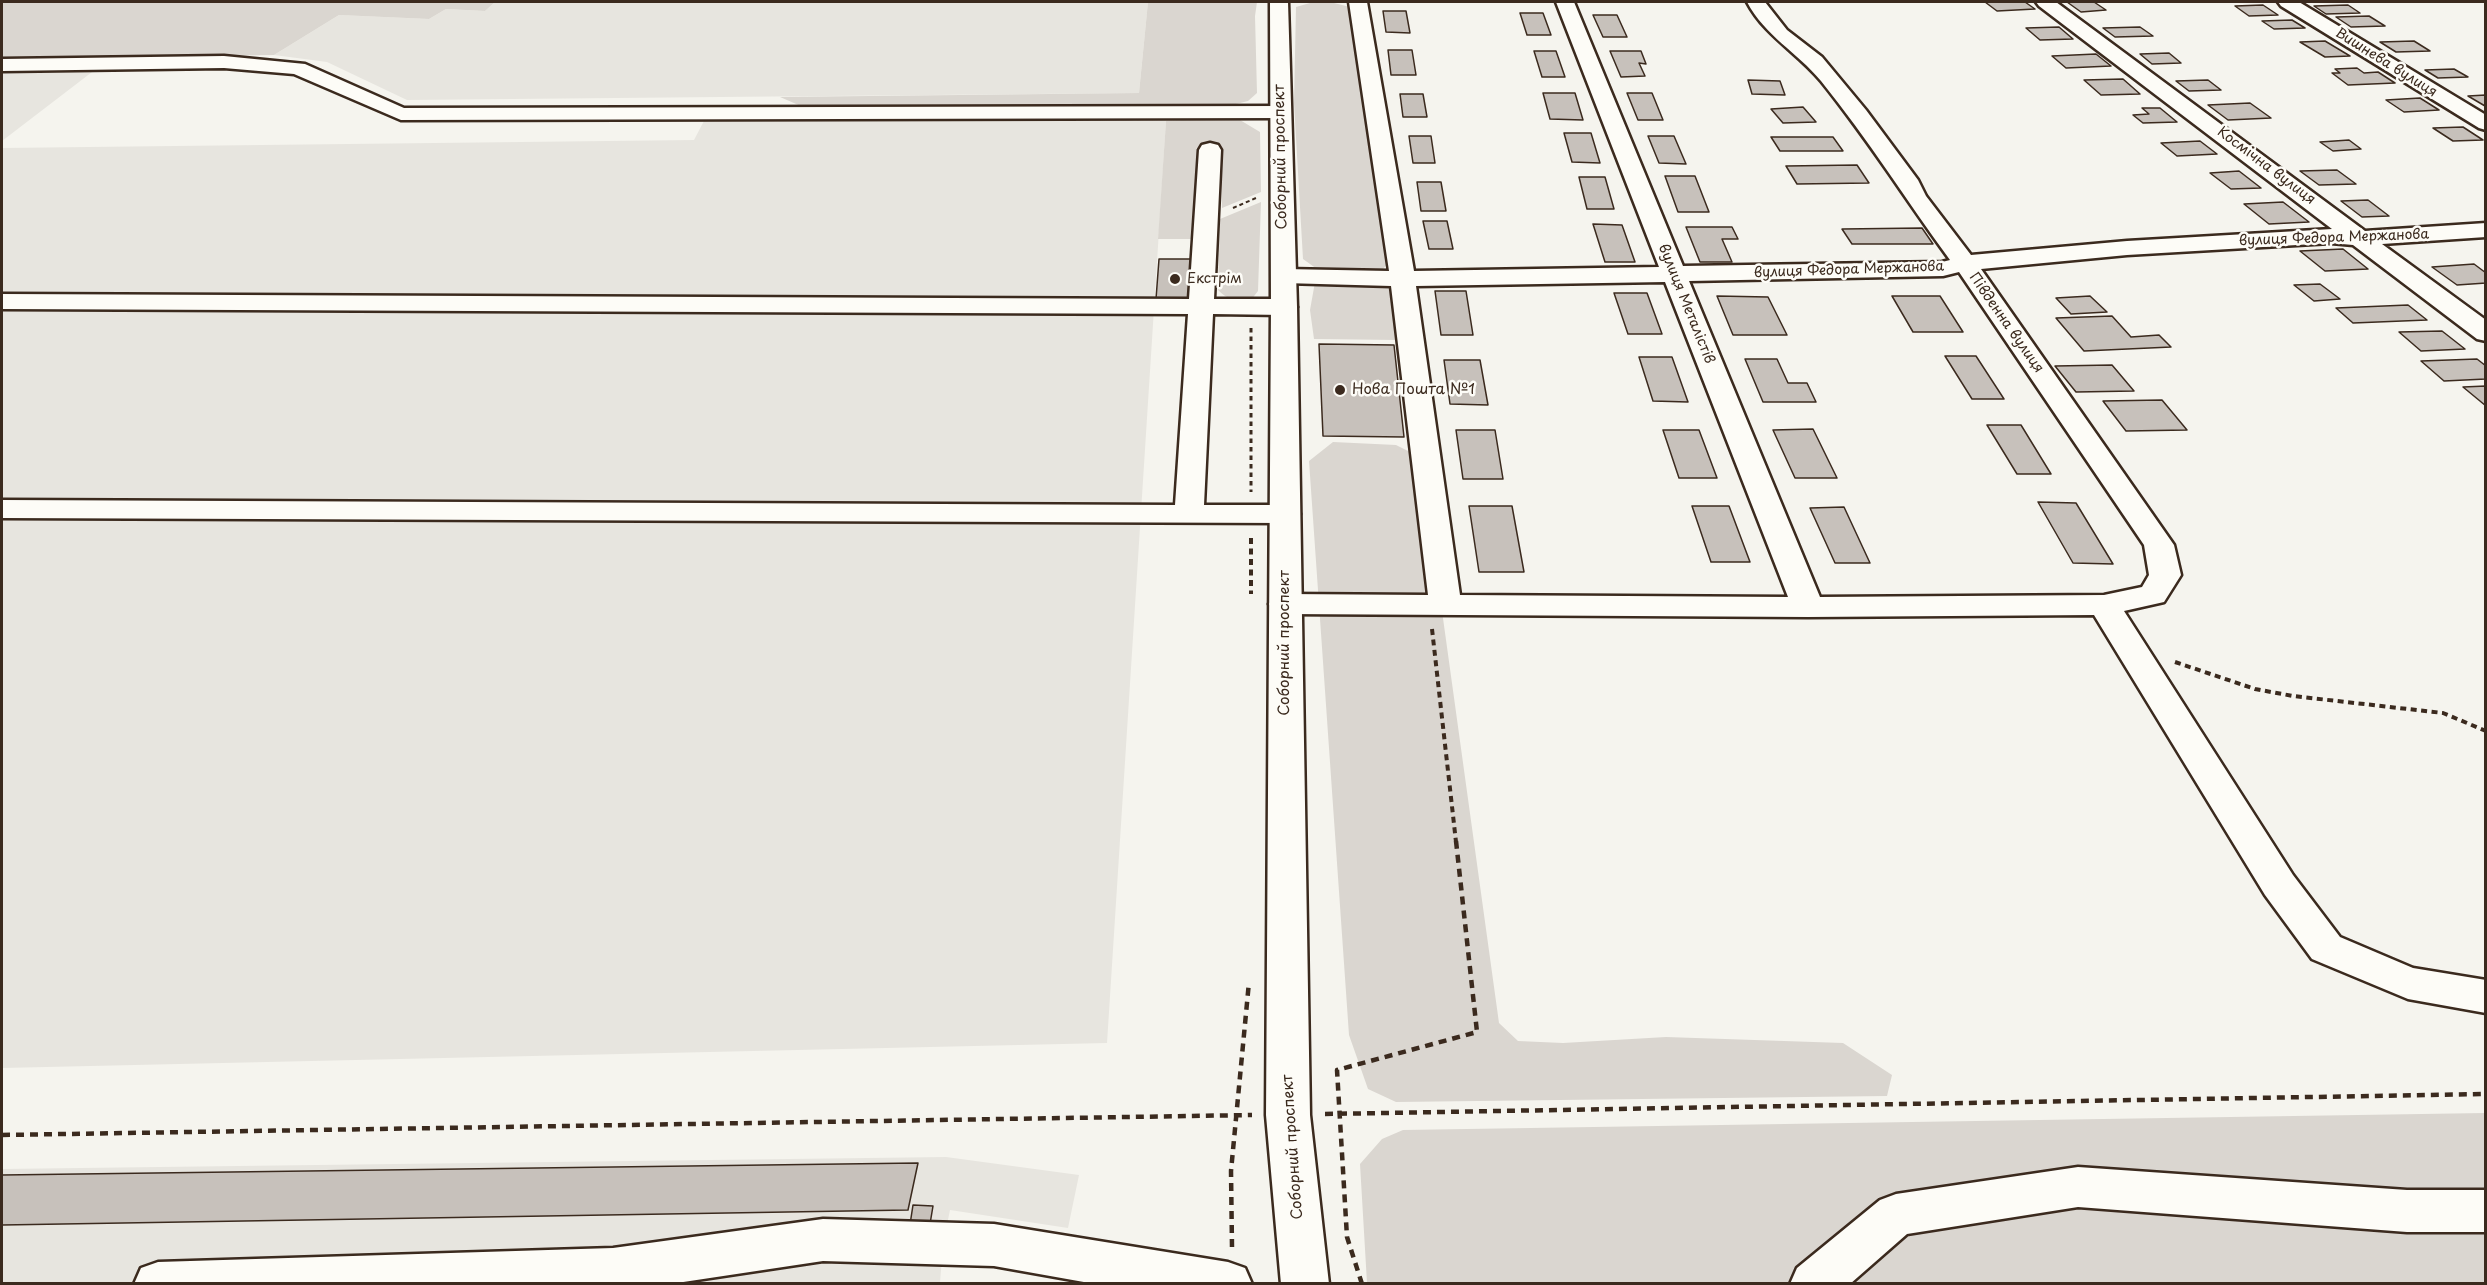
<!DOCTYPE html>
<meta charset="utf-8">
<style>
body{margin:0}
#map{position:relative;width:2487px;height:1285px;overflow:hidden;background:#f5f4ee;font-family:"Playpen Sans",sans-serif}
canvas{display:block}
.frame{position:absolute;inset:0;border:3px solid #3b2a1e;pointer-events:none}
</style>
<div id="map">
<canvas width="2487" height="1285"></canvas>
<div class="frame"></div>
</div>
<script>
const ctx = document.querySelector('canvas').getContext('2d');
ctx.lineJoin = 'round';
function fill(path, color) {
  ctx.fillStyle = color;
  ctx.fill(path, 'evenodd');
}
function strokePath(path, color, width, dash) {
  ctx.strokeStyle = color;
  ctx.lineWidth = width;
  ctx.lineCap = dash ? 'butt' : 'round';
  ctx.setLineDash(dash || []);
  ctx.stroke(path);
}
function write(font, color, halo, rows, align = 'center') {
  ctx.font = font + ' "Playpen Sans",sans-serif';
  ctx.lineWidth = 5;
  ctx.setLineDash([]);
  ctx.textBaseline = 'middle';
  ctx.strokeStyle = halo;
  ctx.fillStyle = color;
  for (const [text, x, y, turn = 0] of rows) {
    ctx.save();
    ctx.translate(x, y);
    ctx.rotate((+turn || 0) * Math.PI / 180);
    ctx.textAlign = isNaN(turn) ? turn : align;
    if (halo) ctx.strokeText(text, 0, 0);
    ctx.fillText(text, 0, 0);
    ctx.restore();
  }
}
fill(new Path2D(`
 M495,2H1148L1139,93L407,100L327,62L274,55L339,15L429,19L446,9L485,11Z
 M96,69L2,141V70Z
 M705,119L1166,121L1107,1043L2,1068V148L694,140Z
 M946,1157L1079,1175L1068,1228L950,1210L943,1244L940,1283L2,1284V1169Z`), '#e7e5df');
fill(new Path2D(`
 M2,2H495L485,11L446,9L429,19L339,15L274,55L2,59Z
 M1148,2H1257L1255,16L1257,93L1248,101L1224,107L810,110L780,97L1139,93Z
 M1330,2L1350,7L1391,260L1383,269L1368,272L1317,269L1303,259L1294,103L1296,7L1310,3Z
 M1216,118L1240,120L1260,132L1261,192L1222,208L1221,146L1214,145L1196,148L1203,155L1194,239H1158L1166,121Z
 M1261,202L1258,291L1251,300C1238,300 1228,301 1218,290L1220,219Z
 M1315,282L1371,283L1394,289L1399,318L1397,340L1314,339L1310,310Z
 M1333,442L1396,445L1412,453L1442,611L1499,1023L1518,1041L1563,1043L1666,1037L1843,1043L1892,1075L1887,1096L1396,1102L1368,1089L1349,1035L1309,461Z
 M2485,1113V1283H1367L1360,1164L1382,1139L1403,1130Z`), '#dad6d0');
const building = new Path2D(`
 M1985,2H2025L2035,9L1997,11Z
 M2067,2H2094L2106,10L2081,12Z
 M2263,5L2278,15L2249,16L2235,6Z
 M2348,5L2360,13L2326,14L2314,6Z
 M1383,11H1406L1410,33L1386,32Z
 M1520,13H1543L1551,35H1527Z
 M1593,15H1617L1627,37H1603Z
 M2369,16L2385,26L2351,27L2336,17Z
 M2292,20L2305,28L2274,29L2262,21Z
 M2059,27L2073,39L2040,40L2026,28Z
 M2140,27L2153,36L2115,37L2103,28Z
 M2325,41L2350,56L2325,57L2300,42Z
 M2414,41L2430,51L2396,52L2380,42Z
 M1388,50H1412L1416,75H1391Z
 M1534,51H1556L1565,77H1542Z
 M1610,51H1641L1646,64L1639,63L1645,76L1621,77Z
 M2169,53L2181,63L2152,64L2140,54Z
 M2096,54L2111,66L2066,68L2052,56Z
 M2357,68L2364,73L2378,72L2395,83L2348,85L2332,73H2340L2335,69Z
 M2454,69L2468,77L2438,78L2425,70Z
 M2123,79L2140,94L2101,95L2084,80Z
 M1748,80L1780,81L1785,95L1752,94Z
 M2208,80L2221,90L2189,91L2176,81Z
 M1543,93H1575L1583,120L1550,119Z
 M1627,93H1652L1663,120H1638Z
 M1400,94H1423L1427,117H1403Z
 M2486,95L2485,106L2468,96Z
 M2420,98L2439,110L2404,112L2386,100Z
 M2250,103L2271,118L2228,120L2208,105Z
 M1803,107L1816,122L1783,123L1771,109Z
 M2142,108H2160L2177,122L2143,123L2133,115L2149,114Z
 M2463,127L2483,140L2453,141L2433,128Z
 M1564,133H1591L1600,163L1572,162Z
 M1409,136H1431L1435,163H1413Z
 M1648,136H1674L1686,164L1659,163Z
 M1771,137H1833L1843,151H1780Z
 M2349,140L2361,149L2333,151L2320,142Z
 M2200,141L2217,154L2177,156L2161,143Z
 M1857,165L1869,183L1797,184L1786,166Z
 M2337,170L2356,184L2319,185L2300,171Z
 M2239,171L2261,188L2231,189L2210,173Z
 M1665,176H1695L1709,212H1678Z
 M1579,177H1605L1614,209H1587Z
 M1417,182H1441L1446,211H1421Z
 M2368,200L2389,216L2362,217L2341,201Z
 M2283,202L2309,222L2269,224L2244,204Z
 M1423,221H1447L1453,249H1429Z
 M1593,224L1622,225L1635,262H1605Z
 M1686,227H1732L1738,239H1722L1732,262H1700Z
 M1922,228L1933,244H1852L1842,229Z
 M2343,249L2368,269L2325,271L2300,251Z
 M1159,259H1193L1191,299H1156Z
 M2474,264L2486,273V283L2457,285L2432,267Z
 M2320,284L2340,299L2314,301L2294,285Z
 M1435,291H1466L1473,335H1441Z
 M1614,293H1647L1662,334H1628Z
 M1717,296L1768,297L1787,335H1733Z
 M1892,296H1940L1963,332H1913Z
 M2090,296L2107,312L2071,314L2056,298Z
 M2408,305L2427,320L2353,323L2336,308Z
 M2112,316L2131,337L2159,335L2171,347L2084,351L2056,318Z
 M2442,331L2465,349L2421,351L2399,332Z
 M1319,344L1394,345L1404,437L1323,436Z
 M1945,356H1976L2004,399H1972Z
 M1639,357H1672L1688,402L1653,401Z
 M1745,359H1777L1788,383H1807L1816,402H1763Z
 M2477,359L2486,366V379L2444,381L2421,361Z
 M1444,360H1480L1488,405L1450,404Z
 M2112,365L2134,391L2076,392L2055,366Z
 M2486,386V406L2463,387Z
 M2162,400L2187,430L2126,431L2103,401Z
 M1987,425H2021L2051,474H2017Z
 M1813,429L1837,478H1795L1773,430Z
 M1456,430H1495L1503,479H1463Z
 M1663,430H1699L1717,478H1679Z
 M2038,502L2076,503L2113,564L2073,563Z
 M1469,506H1512L1524,572H1479Z
 M1692,506H1729L1750,562H1711Z
 M1844,507L1870,563H1835L1810,508Z
 M918,1163L908,1210L2,1225V1175Z
 M913,1205L933,1206L929,1230L909,1231Z`);
fill(building, '#c7c1bb');
strokePath(building, '#3b2a1e', 1.5);
const minor = new Path2D(`
 M1349,2H1367L1414,271L1659,267L1556,2H1574L1683,266L1942,262L1950,260C1906,200 1868,139 1821,81C1797,52 1765,36 1747,2H1765L1787,30L1822,57L1866,110L1918,180L1926,196L1971,255L2127,241L2332,229L2039,6L2036,2H2056L2365,231L2486,223V237L2382,244L2486,320V341L2477,339L2353,245L2331,243L2127,255L1981,269L2174,545L2181,575L2164,602L2124,611L2293,875L2340,937L2413,968L2486,980V1013L2408,999L2312,959L2265,895L2094,615L1808,617L1285,614L1274,611L1269,604L1274,597L1285,594L1428,595L1391,286L1284,283L1275,281L1272,276L1275,271L1284,269L1389,271ZM1959,272L2144,545L2149,575L2142,587L2104,595L1820,597L1689,281L1943,276ZM1665,282L1788,597L1460,595L1416,286Z
 M2278,2H2299L2486,115V130L2479,128L2281,6Z
 M224,56L305,64L404,108L1280,106L1287,108L1290,112L1287,116L1280,118L401,120L294,74L224,68L2,71V59Z
 M1210,143L1218,145L1221,150L1214,299H1284L1293,302L1297,307L1293,312L1284,315L1213,314L1204,505H1285L1296,508L1300,514L1296,520L1285,523L2,518V500L1175,505L1188,314L2,309V294L1189,299L1199,150L1202,145Z
 M2078,1167L2407,1190H2486V1232H2407L2078,1207L1907,1234L1850,1284H1790L1797,1268L1880,1200L1896,1194Z
 M823,1219L994,1224L1228,1262L1245,1268L1252,1284H1095L994,1266L823,1261L670,1284H134L141,1268L158,1262L613,1248Z`);
const major = new Path2D(`
 M1270,2H1288L1297,307L1310,1115L1329,1284H1281L1266,1115L1271,307Z`);
strokePath(minor, '#3b2a1e', 5);
strokePath(major, '#3b2a1e', 5);
strokePath(new Path2D(`
 M1233,208L1256,198`), '#3b2a1e', 2, [4, 3]);
strokePath(new Path2D(`
 M1251,328V492`), '#3b2a1e', 3, [4.5, 4]);
strokePath(new Path2D(`
 M1251,538V594
 M1432,629L1456,842
 M2175,662L2255,689L2293,696L2443,713L2486,731`), '#3b2a1e', 4, [6, 4.5]);
strokePath(new Path2D(`
 M1325,1114L2486,1094
 M2,1135L1252,1115
 M1232,1247L1231,1171L1249,982
 M1362,1284L1347,1237L1337,1070L1477,1032L1456,841`), '#3b2a1e', 4.5, [8, 6]);
fill(minor, '#fdfcf7');
fill(major, '#fdfcf7');
for (const [x, y, r, color] of [
 [1175,279,6,"#3b2a1e"],
 [1340,390,6,"#3b2a1e"]
]) {
  const dot = new Path2D();
  dot.arc(x, y, r, 0, 2 * Math.PI);
  ctx.fillStyle = color;
  ctx.fill(dot);
  strokePath(dot, '#fdfcf7', 2);
}
write('14px', '#3b2a1e', '#fdfcf7', [
 ["Вишнева вулиця",2386,63,32],
 ["Космічна вулиця",2266,166,37],
 ["вулиця Федора Мержанова",2334,238,-2],
 ["вулиця Федора Мержанова",1849,270,-2],
 ["вулиця Металістів",1686,304,68],
 ["Південна вулиця",2006,323,55]
]);
write('14px', '#3b2a1e', '#fdfcf7', [
 ["Екстрім",1187,279]
], 'left');
write('15px', '#3b2a1e', '#fdfcf7', [
 ["Соборний проспект",1281,157,-91],
 ["Соборний проспект",1285,643,-90],
 ["Соборний проспект",1293,1147,-94]
]);
write('15px', '#3b2a1e', '#fdfcf7', [
 ["Нова Пошта №1",1352,390]
], 'left');
</script>
